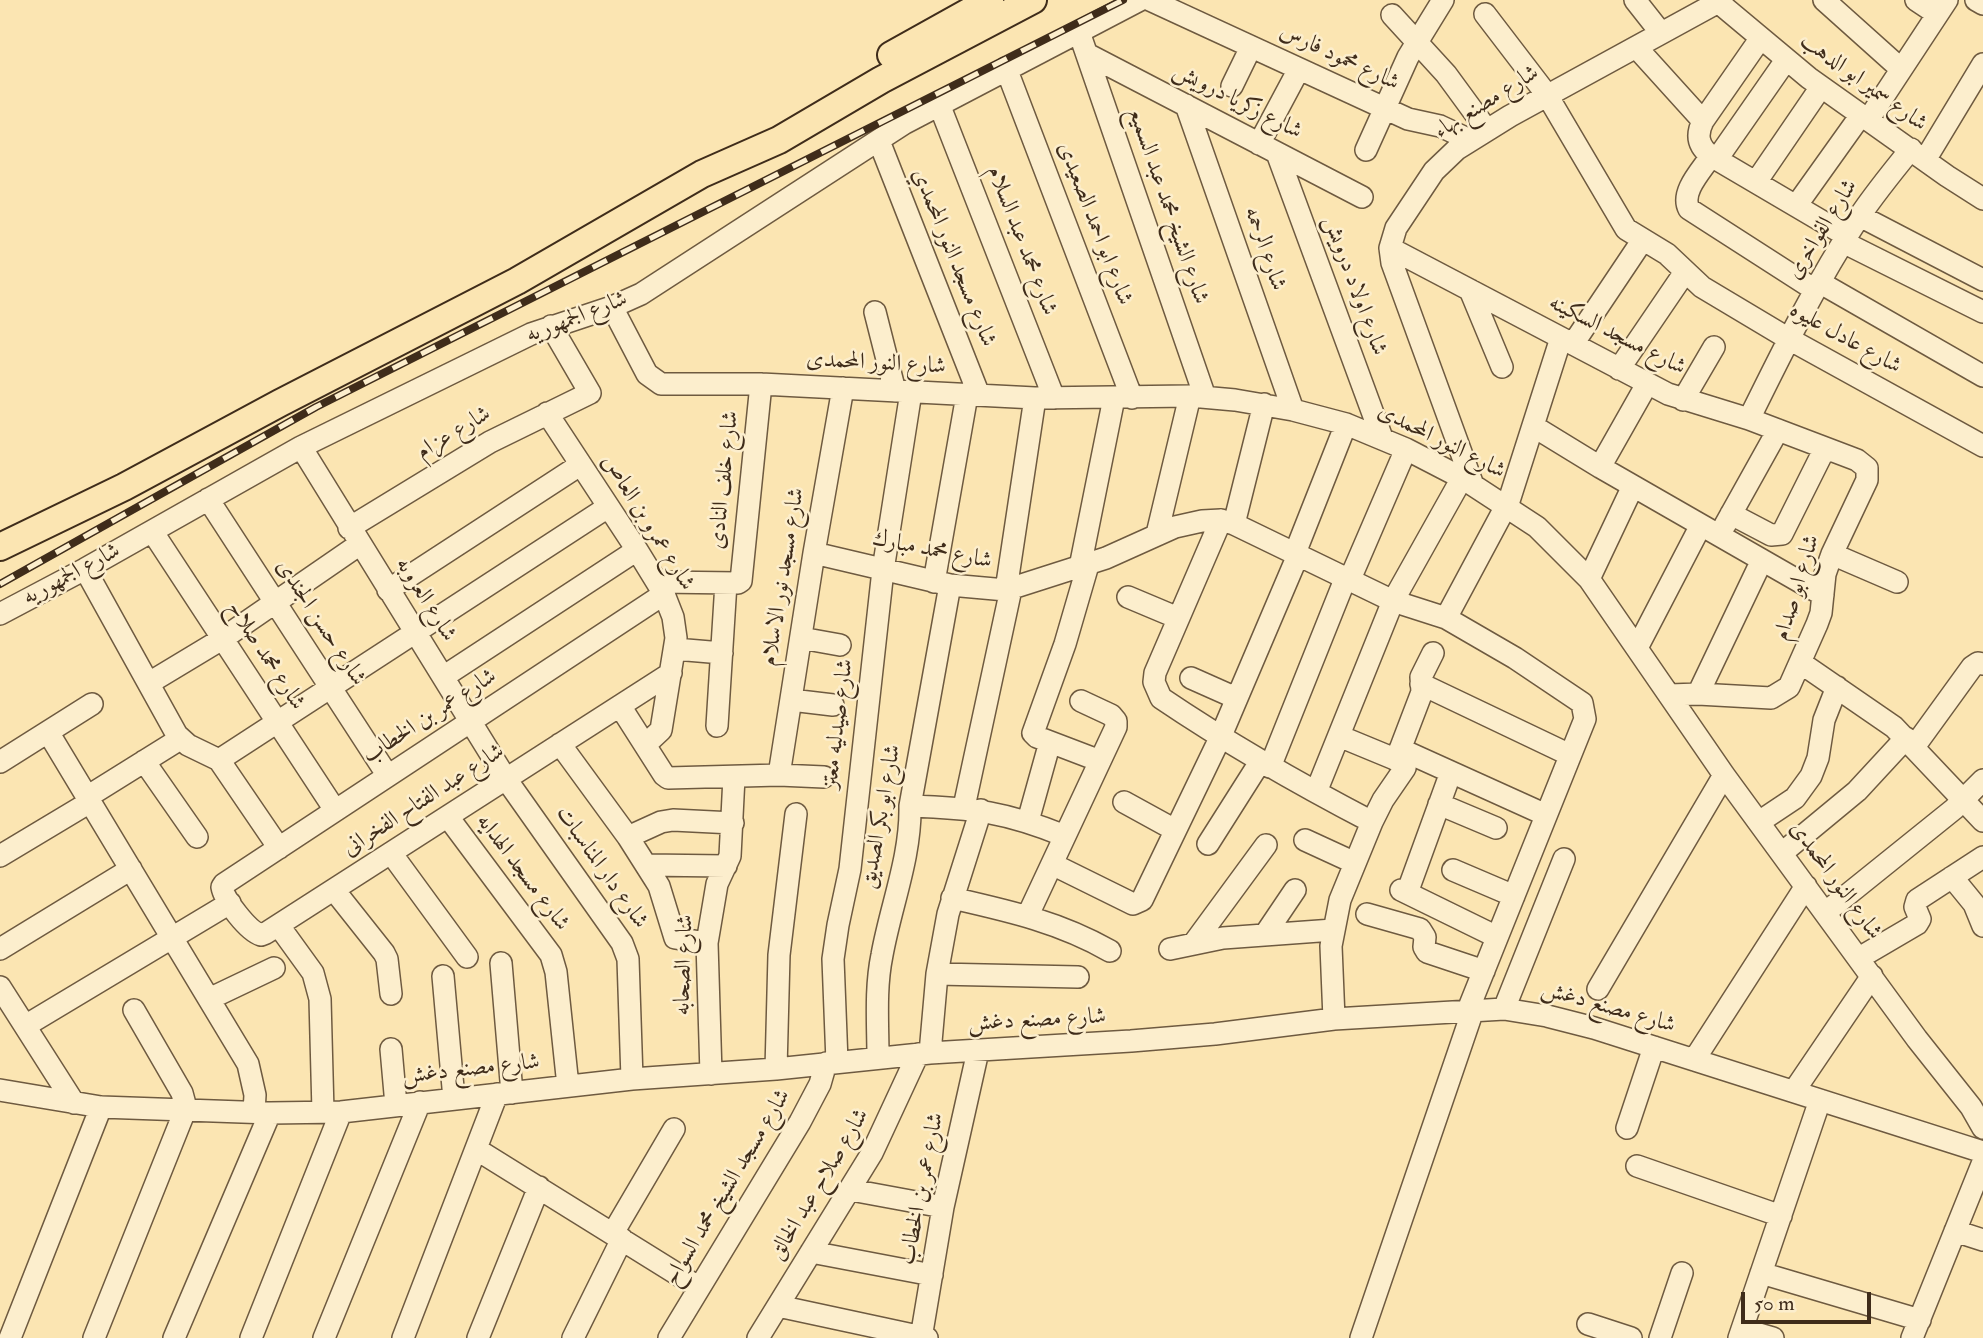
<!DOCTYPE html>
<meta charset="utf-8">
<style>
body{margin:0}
#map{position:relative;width:1983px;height:1338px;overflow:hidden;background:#fbe5b2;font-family:"IM FELL Double Pica",serif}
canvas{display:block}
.scale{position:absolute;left:1741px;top:1292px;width:130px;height:32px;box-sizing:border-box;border:4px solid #3f2c1a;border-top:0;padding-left:9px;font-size:21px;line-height:24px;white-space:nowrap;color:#3f2c1a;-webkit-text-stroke:5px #fceecd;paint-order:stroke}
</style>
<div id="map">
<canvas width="1983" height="1338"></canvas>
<div class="scale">50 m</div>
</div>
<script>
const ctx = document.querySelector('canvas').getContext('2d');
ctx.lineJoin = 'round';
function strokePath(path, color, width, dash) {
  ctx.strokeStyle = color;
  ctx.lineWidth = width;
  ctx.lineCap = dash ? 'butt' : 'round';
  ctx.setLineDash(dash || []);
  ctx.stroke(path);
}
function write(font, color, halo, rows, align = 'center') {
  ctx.font = font + ' "IM FELL Double Pica",Amiri,serif';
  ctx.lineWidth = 5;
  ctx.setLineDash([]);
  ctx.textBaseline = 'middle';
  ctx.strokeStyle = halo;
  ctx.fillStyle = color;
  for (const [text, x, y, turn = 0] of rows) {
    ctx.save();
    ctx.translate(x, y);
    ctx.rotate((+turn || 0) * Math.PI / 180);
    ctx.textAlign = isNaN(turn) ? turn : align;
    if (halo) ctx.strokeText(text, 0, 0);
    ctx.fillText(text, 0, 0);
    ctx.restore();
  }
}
const minor = new Path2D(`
 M1150,0L1408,119L1440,126L1470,140
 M1635,0L1661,33
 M1824,0L1901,69
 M1916,0L1937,14
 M1976,0L1983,4
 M1718,2L1809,78L1947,176L1983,199
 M1485,14L1547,95L1626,229L1667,254L1702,287L1789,339L1983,446
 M1392,15L1446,74L1487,130
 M1079,32L1205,397
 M1760,39L1703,121C1696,135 1698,146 1711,156L1847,236
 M1636,47L1703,121
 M1087,54L1362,197
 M1006,68L1132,398
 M1232,86L1251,47
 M939,104L1054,398
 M1186,105L1293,410
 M1868,120L1947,0
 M879,141L979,395
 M1259,144L1299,69
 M1366,150L1408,57L1443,0
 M1277,153L1382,438
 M1711,156C1702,170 1680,192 1689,209L1815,290
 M1717,159L1786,60
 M1925,160L1983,64
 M1756,182L1821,87
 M1796,206L1861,115
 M1860,216L1983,280
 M1843,242L1983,312
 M1390,248L1668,394L1749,419L1857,460L1867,468V480L1832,554L1825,574L1821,613L1817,624L1789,687L1771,698L1698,694L1670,695
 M1819,282L1983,376
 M1470,290L1502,367
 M612,307L647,374L661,384H761L1035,398L1190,396L1235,400L1293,410L1346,424L1406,449L1462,478L1537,527L1589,579L1724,775L1917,1039L1971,1107L1983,1128
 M875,312L895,391
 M1573,344L1642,241
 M1619,369L1685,272
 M1683,400L1714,347
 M547,413L637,550L664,594L673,617L676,638L661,730L645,745
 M1749,419C1783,350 1817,281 1859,217C1875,193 1893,171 1911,149
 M1533,426L1600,467L1823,595
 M301,447L506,779L622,943L628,959L632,1079
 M1600,467L1647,384
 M1473,485L1392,263L1390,248L1396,228L1434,171L1457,149L1510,116L1722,0
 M208,499L388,776
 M1507,507L1561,338
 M1731,514L1771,535L1782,534L1825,448
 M1221,520L1155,673L1154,682L1161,698C1229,744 1299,784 1372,822
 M1234,524L1264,404
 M1725,525L1778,430
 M349,528L490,442L590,393L551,326
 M152,531L335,810
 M1157,534L1190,396
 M814,553L950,585L1006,590L1106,558L1175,527L1202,521L1221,520L1234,524L1393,601L1446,618L1515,658L1582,703L1585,719L1468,1010
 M1295,553L1346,424
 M1832,554L1897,582
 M1088,565L1065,644L1033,733L1037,737L1100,761
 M1080,567L1114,398
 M85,569L177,735L188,745L219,760L279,848
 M1350,579L1406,449
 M1589,579L1633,486
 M657,582L738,583L741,581L761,384
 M934,582L967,395
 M388,590L580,465
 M1006,590L1035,398
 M664,594L224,884L222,887C224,900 248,931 261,935L266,933L671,673
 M1128,597L1178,618
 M0,614L85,569L301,447L531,334L612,307L641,294L905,123L1140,0
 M1446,618L1506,506
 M801,638L840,645
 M1637,648L1701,525
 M675,649L722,653
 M1801,663L1894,727L1983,821
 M443,677L637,550
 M1191,678L1236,698
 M149,683L222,639L360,544
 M1421,684L1570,755
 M1698,694L1762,560
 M791,700L833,705
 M620,706L664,775L668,778L779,775L824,777
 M717,726L726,583
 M48,732L248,1064L255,1095L254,1112
 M560,744L628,837L654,878L659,886L675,938L707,943
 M1914,747L1972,667L1978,663L1983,664
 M1400,749L1546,815
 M219,760L608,507
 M1396,760L1422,692L1421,677L1433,653
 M144,761L197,837
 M0,762L92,704
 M1270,767L1346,577
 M779,775L814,553L843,388
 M1316,792L1393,601L1462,478
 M87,797L180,739
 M1124,802L1175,830
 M1439,804L1496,828
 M910,806C973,808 1006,812 1065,836
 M964,807L1011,589
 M448,817L551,955L556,972L568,1086
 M1028,821L1050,742
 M1759,822L1795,798L1811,776L1818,758L1824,720L1837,687
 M628,837L661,822L673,820L733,823
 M1305,840L1355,863
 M1208,844L1260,762
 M391,853L467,957
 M1782,853L1857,791L1906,738
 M0,856L90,802
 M1052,864L1133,904L1142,900L1220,738L1298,555
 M646,865L726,866
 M1453,870L1514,896
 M1952,877L1974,904L1983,926
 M334,890L384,953L387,959L391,994
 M1401,890L1497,937
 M1407,893L1451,772
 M952,898C1009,911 1059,922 1110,951
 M1826,912L1954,809L1983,780
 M1367,914L1420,929L1425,937L1424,947L1427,952L1484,971
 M1028,915L1116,727V721L1111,715L1081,701
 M279,926L313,973L320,999L323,1112
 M1266,933L1295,890
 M1194,943L1266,845
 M0,949L131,869
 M1170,949L1223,938L1333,930
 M1859,958L1917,924L1920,919L1915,907L1917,900L1983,857
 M501,963L512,1093
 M937,974L1078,977
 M443,976L454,1099
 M0,987L74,1103
 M1598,989L1724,775
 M209,999L274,968
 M1504,1009L1564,859
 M1334,1019L1331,946L1340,900L1372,822L1383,800L1405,768L1402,762L1339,736
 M25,1026L230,903
 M391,1049L396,1105
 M930,1053L937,974L948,914L981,810
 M878,1058C878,1024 875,989 882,955C891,905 911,857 910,806L950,585
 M1694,1060L1806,886
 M837,1062L833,959L838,925L850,869L883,570L911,392
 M776,1069L779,955L796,814
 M711,1074L707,943L717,884L730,856L734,777
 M0,1090L101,1107L270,1113L341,1112L632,1079L776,1069L930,1053L1131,1041L1215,1034L1334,1019L1504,1009L1547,1016L1594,1028L1983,1152
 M1794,1091L1872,976
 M1627,1128L1654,1047
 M476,1149L698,1287
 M1637,1166L1781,1216
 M851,1190L943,1207
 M1955,1231L1983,1240
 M613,1233L674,1129
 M811,1252L932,1275
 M1761,1273L1920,1320
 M778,1306L927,1338
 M1588,1324L1631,1338
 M1742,1329L1773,1338
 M10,1338L101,1107
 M94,1338L186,1108L182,1093L134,1010
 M174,1338L270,1113
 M251,1338L341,1112
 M324,1338L420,1102
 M403,1338L497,1094
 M478,1338L539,1187
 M573,1338L622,1239
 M669,1338L800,1122L820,1084L826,1063
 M758,1338L872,1153L918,1054
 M921,1338L943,1207L978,1051
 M1361,1338L1473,1010
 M1660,1338L1682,1273
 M1739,1338L1820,1100
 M1912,1338L1983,1162`);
const major = new Path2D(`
 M891,55L990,0
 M0,547L124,487L280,403L517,281L702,174L779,140L881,80L1033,0`);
strokePath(minor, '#6e5a40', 24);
strokePath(major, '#3f2c1a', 30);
strokePath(minor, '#fceecd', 21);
strokePath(major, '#fbe5b2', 26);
const rail = new Path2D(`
 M0,584L316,407L1123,0`);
strokePath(rail, '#3f2c1a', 8);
strokePath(rail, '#fceecd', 5, [16]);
write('23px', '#3f2c1a', '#fceecd', [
 ["شارع محمود فارس",1339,58,25],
 ["شارع سمير ابو الدهب",1863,83,36],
 ["شارع زكريا درويش",1237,102,27],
 ["شارع مصنع بهاء",1487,103,-32],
 ["شارع الشيخ محمد عبد السميع",1167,206,71],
 ["شارع ابو احمد الصعيدى",1094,224,69],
 ["شارع الفواخرى",1823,230,-58],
 ["شارع محمد عبد السلام",1021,241,69],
 ["شارع الرحمه",1264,249,71],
 ["شارع مسجد النور المحمدي",953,258,68],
 ["شارع اولاد درويش",1354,286,70],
 ["شارع الجمهوريه",577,318,-21],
 ["شارع مسجد السكينه",1617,336,27],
 ["شارع عادل عليوه",1845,339,29],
 ["شارع النور المحمدى",876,364,3],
 ["شارع عزام",454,434,-31],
 ["شارع النور المحمدى",1441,442,27],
 ["شارع خلف النادى",725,480,-84],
 ["شارع عمرو بن العاص",647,523,58],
 ["شارع محمد مبارك",932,551,11],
 ["شارع الجمهوريه",72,575,-28],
 ["شارع مسجد نور الاسلام",784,577,-81],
 ["شارع ابو صدام",1798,588,-73],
 ["شارع العروبه",425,600,58],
 ["شارع حسن الجندى",320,623,57],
 ["شارع محمد صلاح",265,656,57],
 ["شارع عمر بن الخطاب",430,717,-33],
 ["شارع صيدليه معتز",839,724,-83],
 ["شارع عبد الفتاح الفخرانى",424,801,-33],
 ["شارع ابو بكر الصديق",882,817,-80],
 ["شارع دار المناسبات",601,868,55],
 ["شارع مسجد الهدايه",522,873,53],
 ["شارع النور المحمدى",1835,881,54],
 ["شارع الصحابه",685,965,-88],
 ["شارع مصنع دغش",1608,1008,16],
 ["شارع مصنع دغش",1037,1021,-3],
 ["شارع مصنع دغش",471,1070,-6],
 ["شارع صلاح عبد الخالق",820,1185,-59],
 ["شارع مسجد الشيخ محمد السواح",728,1188,-59],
 ["شارع عمر بن الخطاب",923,1189,-79]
]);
</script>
